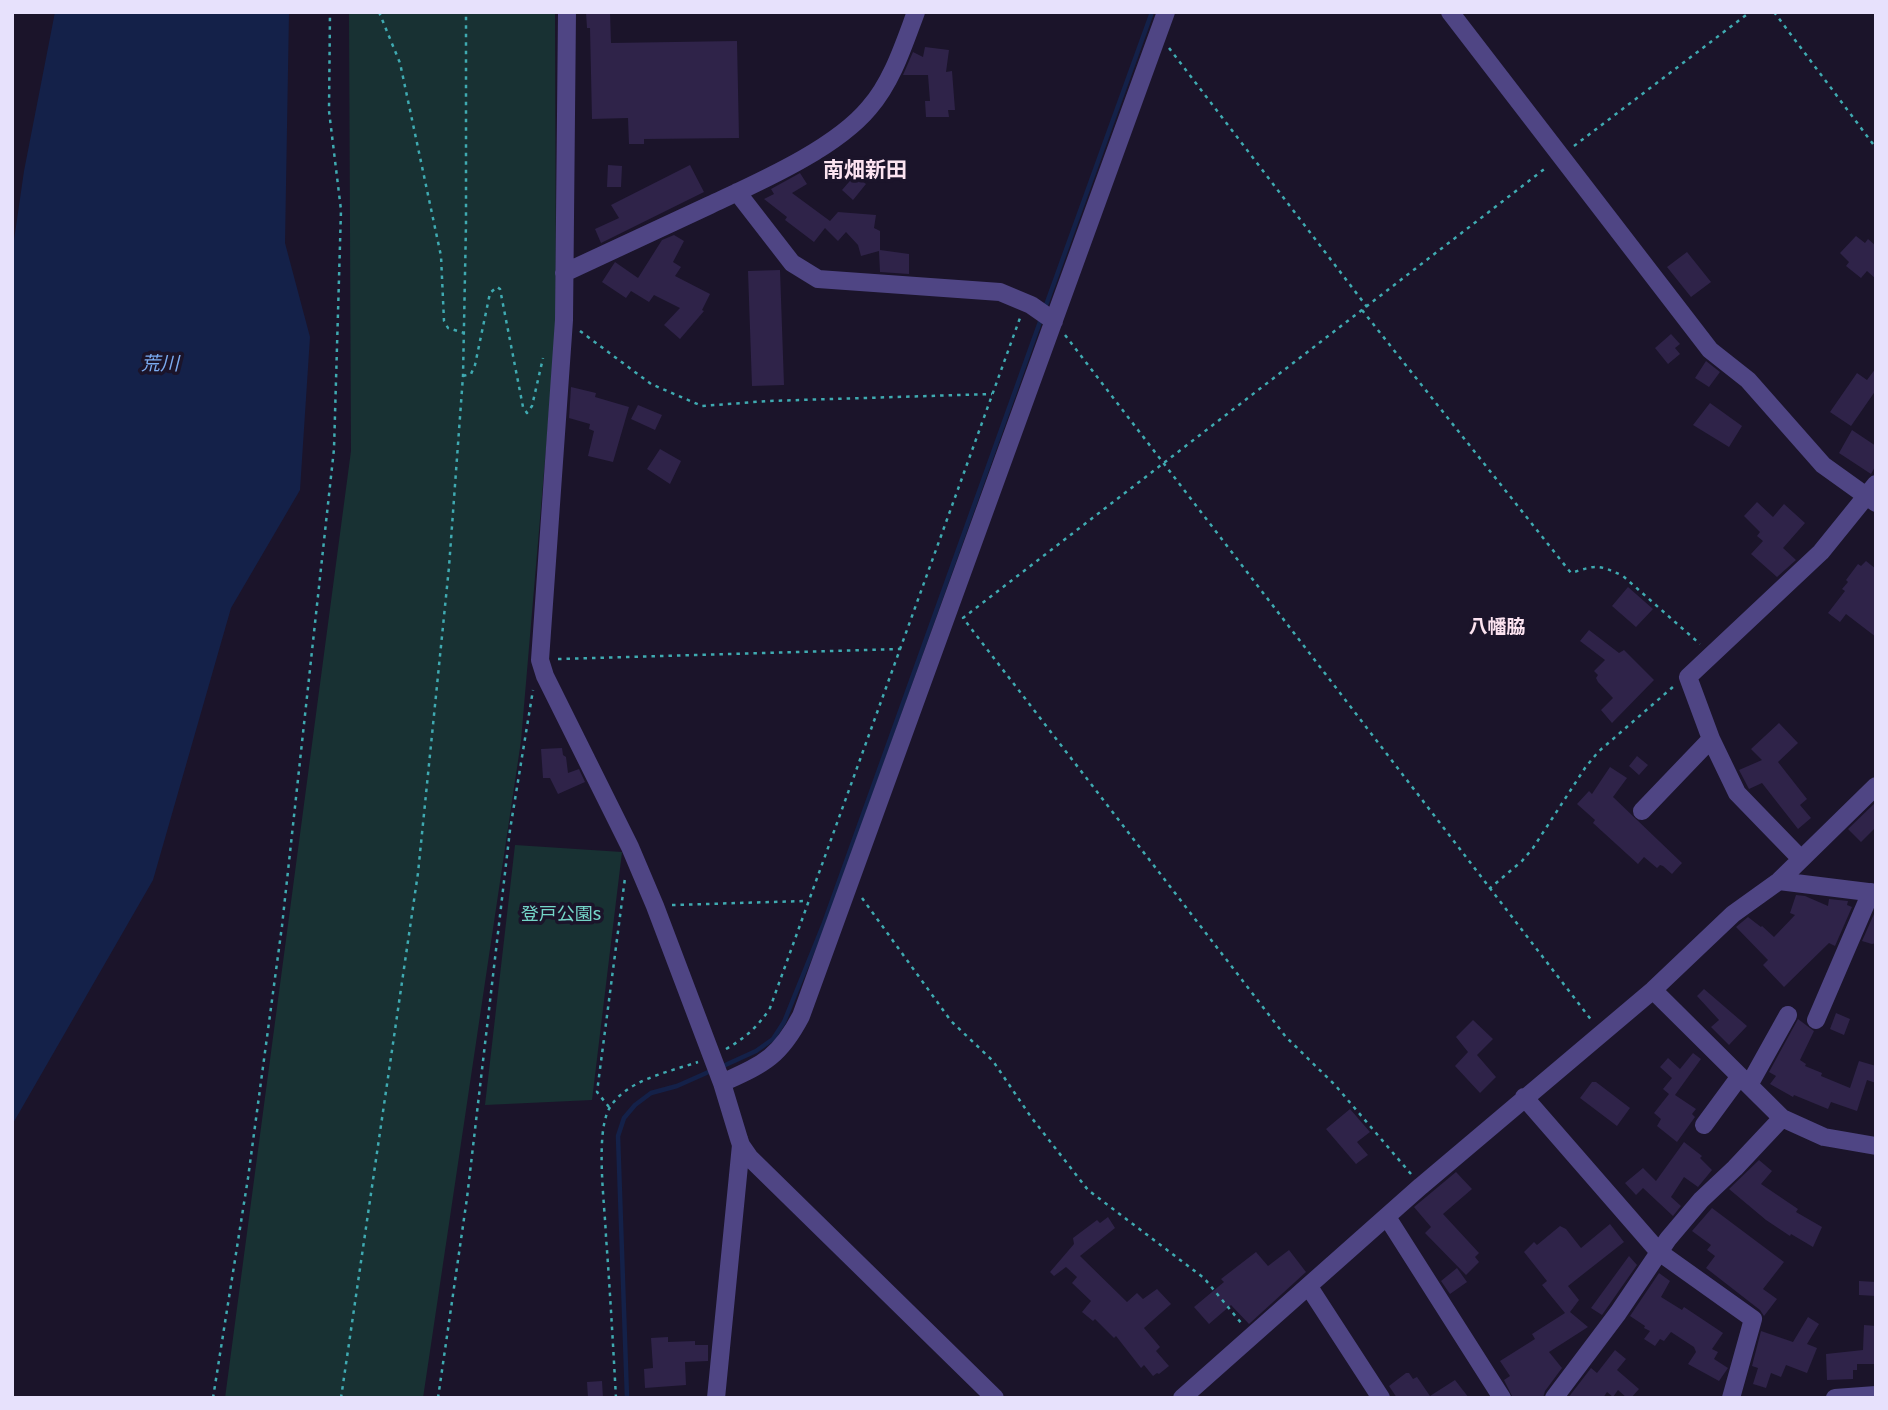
<!DOCTYPE html>
<meta charset="utf-8">
<style>
body{margin:0}
#map{position:relative;width:1888px;height:1410px;overflow:hidden;background:#1b142a;font-family:"Fira Sans",sans-serif}
canvas{display:block}
.frame{position:absolute;inset:0;border:14px solid #e7e1fc;pointer-events:none}
</style>
<div id="map">
<canvas width="1888" height="1410"></canvas>
<div class="frame"></div>
</div>
<script>
const ctx = document.querySelector('canvas').getContext('2d');
ctx.lineJoin = 'round';
function fill(path, color) {
  ctx.fillStyle = color;
  ctx.fill(path, 'evenodd');
}
function strokePath(path, color, width, dash) {
  ctx.strokeStyle = color;
  ctx.lineWidth = width;
  ctx.lineCap = dash ? 'butt' : 'round';
  ctx.setLineDash(dash || []);
  ctx.stroke(path);
}
function write(font, color, halo, rows, align = 'center') {
  ctx.font = font + ' "Fira Sans","Noto Sans JP",sans-serif';
  ctx.lineWidth = 7;
  ctx.setLineDash([]);
  ctx.textBaseline = 'middle';
  ctx.strokeStyle = halo;
  ctx.fillStyle = color;
  for (const [text, x, y, turn = 0] of rows) {
    ctx.save();
    ctx.translate(x, y);
    ctx.rotate((+turn || 0) * Math.PI / 180);
    ctx.textAlign = isNaN(turn) ? turn : align;
    if (halo) ctx.strokeText(text, 0, 0);
    ctx.fillText(text, 0, 0);
    ctx.restore();
  }
}
fill(new Path2D(`
 M349,12H555L556,332L521,741L423,1398H225L351,451Z
 M515,845L622,852L592,1100L485,1105Z`), '#183133');
fill(new Path2D(`
 M55,12H289L285,243L310,337L300,490L231,608L153,880L12,1125V254L24,171Z`), '#142149');
strokePath(new Path2D(`
 M1045,308L1152,12
 M721,1067L756,1051L773,1039L784,1022L824,923L1041,319
 M627,1398L618,1136L624,1118L635,1105L651,1093L677,1086L713,1070`), '#142149', 4.5);
fill(new Path2D(`
 M586,12H610L611,43L737,41L739,138L644,139V144H629L628,118L592,119L590,28H587Z
 M925,47L949,50L946,72L952,71L955,110H948L949,117H926L925,101H930L928,75H903L913,52L923,57Z
 M608,165L622,166L621,187H607Z
 M690,165L704,192L601,243L595,229L619,218L611,205Z
 M800,173L807,184L792,193L830,221L838,212L876,215L874,228L880,231V250L909,254V274L880,272L879,251L861,256L858,245L846,232L838,241L825,228L814,242L785,220L787,217L764,199L774,194L771,189Z
 M855,175L866,184L853,200L842,190Z
 M674,235L684,241L673,262L681,267L675,276L710,294L702,310L704,311L680,339L664,325L680,308L654,295L649,302L631,291L626,298L602,282L615,262L638,278L662,240Z
 M1856,236L1865,243L1868,239L1876,246V279L1867,271L1861,278L1846,266L1849,262L1840,253Z
 M1687,252L1711,282L1691,297L1667,267Z
 M780,270L784,385L752,386L748,271Z
 M1671,334L1680,344L1675,348L1680,354L1668,364L1655,348Z
 M1706,361L1720,372L1709,387L1695,378Z
 M1876,368V390L1851,426L1830,412L1857,373L1867,380Z
 M571,387L596,393L595,397L629,407L613,462L588,456L594,431L589,429L590,424L569,418Z
 M1710,403L1742,426L1729,447L1693,425Z
 M638,405L662,415L655,430L631,419Z
 M1852,430L1876,446V465L1871,474L1839,453Z
 M660,449L681,461L670,484L647,469Z
 M1757,502L1773,517L1784,504L1805,523L1783,548L1796,560L1777,577L1751,554L1763,541L1757,536L1760,532L1744,516Z
 M1866,561L1876,569V637L1846,614L1840,622L1828,613L1845,591L1842,589L1848,582L1846,580L1858,564L1861,566Z
 M1628,587L1653,609L1636,627L1612,606Z
 M1589,630L1619,653L1624,650L1654,680L1612,723L1601,710L1613,698L1598,682L1596,678L1598,675L1594,671L1605,660L1580,641Z
 M1779,723L1798,743L1778,762L1807,799L1800,805L1811,818L1798,829L1762,783L1749,789L1739,770L1762,760L1751,749Z
 M562,748L563,755L566,757L568,773L579,769L585,782L558,794L550,778H543L541,749Z
 M1637,756L1648,765L1639,775L1629,766Z
 M1610,767L1627,778L1613,797L1682,863L1672,874L1663,866L1660,865L1657,868L1644,857L1638,864L1593,823L1595,820L1577,804L1589,791L1592,794Z
 M1876,802V827L1861,842L1848,829Z
 M1796,895L1805,896L1828,906L1829,899L1848,901L1847,905L1852,907L1835,946L1829,943L1784,987L1763,965L1768,960L1736,927L1748,917L1761,927L1762,926L1774,937L1795,915L1790,913Z
 M1874,914L1876,915V943L1872,944L1862,941Z
 M1704,989L1747,1026L1729,1045L1711,1027L1719,1020L1697,996Z
 M1836,1013L1850,1019L1844,1035L1830,1029Z
 M1798,1019L1814,1031L1800,1060L1806,1064L1805,1066L1822,1073L1821,1076L1850,1088L1859,1061L1876,1066V1083L1867,1080L1857,1111L1831,1102L1828,1109L1794,1095L1793,1097L1770,1084L1776,1076L1769,1072Z
 M1473,1020L1493,1039L1477,1055L1496,1077L1480,1093L1455,1066L1468,1052L1456,1037Z
 M1693,1053L1701,1059L1675,1095L1696,1109L1692,1114L1695,1117L1677,1142L1657,1126L1661,1119L1654,1113L1669,1094L1663,1089L1672,1078L1660,1067L1668,1058L1680,1069Z
 M1592,1082H1596L1630,1108L1617,1126L1580,1098Z
 M1350,1109L1370,1132L1357,1142L1368,1155L1356,1164L1326,1129Z
 M1684,1142L1702,1156L1700,1158L1712,1170L1698,1187L1684,1177L1671,1197L1681,1206L1673,1216L1643,1188L1636,1195L1625,1183L1643,1168L1656,1181Z
 M1759,1160L1772,1171L1761,1184L1798,1209L1796,1212L1822,1227L1813,1247L1791,1234L1790,1236L1766,1220L1729,1189Z
 M1456,1172L1472,1189L1443,1214L1479,1253L1475,1257L1479,1262L1466,1275L1425,1233L1431,1227L1414,1207Z
 M1712,1208L1784,1262L1763,1289L1777,1299L1764,1316L1760,1310L1706,1268L1715,1256L1707,1250L1711,1245L1692,1231Z
 M1108,1217L1115,1228L1080,1256L1127,1302L1137,1293L1143,1299L1157,1289L1171,1304L1144,1328L1160,1347L1156,1351L1169,1366L1159,1374L1157,1373L1153,1376L1144,1365L1141,1368L1116,1336L1114,1338L1095,1319L1093,1321L1082,1312L1091,1301L1072,1283L1077,1277L1066,1267L1054,1276L1050,1272L1074,1244L1073,1238L1097,1220L1100,1223Z
 M1610,1224L1624,1242L1568,1286L1579,1300L1570,1312L1588,1327L1549,1352L1562,1368L1545,1391L1543,1398H1513L1504,1380L1510,1376L1500,1361L1535,1339L1532,1334L1565,1313L1542,1285L1547,1281L1524,1252L1534,1242L1537,1245L1560,1226L1566,1229L1581,1248Z
 M1289,1250L1306,1272L1249,1324L1231,1305L1209,1324L1194,1307L1224,1282L1221,1279L1256,1252L1268,1266Z
 M1629,1256L1637,1265L1602,1315L1591,1308Z
 M1457,1268L1467,1282L1450,1294L1441,1281Z
 M1659,1273L1670,1281L1661,1297L1682,1310L1684,1307L1723,1333L1712,1349L1718,1352L1714,1359L1728,1368L1719,1381L1688,1364L1696,1352L1694,1347L1671,1332L1664,1341L1660,1339L1655,1346L1644,1339L1650,1331L1644,1328L1645,1326L1630,1316Z
 M1859,1281L1876,1282V1296L1859,1295Z
 M1808,1317L1819,1324L1807,1344L1817,1348L1807,1373L1786,1365L1781,1377L1771,1373L1766,1388L1753,1384L1758,1368L1752,1366L1761,1331L1793,1342Z
 M1864,1325L1876,1326V1364H1857V1370H1853V1379L1827,1380L1826,1354L1863,1350Z
 M668,1337V1342L695,1341V1345H708V1361L685,1362L686,1385L645,1388L644,1369L653,1368L651,1338Z
 M1615,1350L1626,1359L1617,1370L1639,1389L1631,1398H1627L1618,1390L1613,1397L1607,1392L1603,1398H1568L1591,1368L1597,1373Z
 M1406,1373H1409L1413,1379L1417,1377L1430,1396L1455,1380L1469,1398H1397L1389,1386Z
 M602,1381L603,1398H588L587,1382Z`), '#2f2349');
strokePath(new Path2D(`
 M379,12L400,63L441,256L444,321L448,328L464,333
 M1774,12L1876,148
 M1169,48L1367,307
 M1574,146L1750,12
 M1362,310L1571,573C1596,565 1598,564 1623,576L1700,644
 M580,331L651,384L702,406L768,401L992,394
 M1065,335L1592,1021
 M463,376L471,374L475,365L490,293L497,287L500,289L523,407L527,413L532,406L543,358
 M558,659L901,649
 M1489,889L1522,861L1533,848L1585,768L1598,752L1674,686
 M862,898L951,1021L993,1061L1031,1117L1088,1190L1204,1278L1242,1324
 M672,905L806,901
 M726,1049C745,1038 758,1027 770,1008L1020,318
 M609,1107L597,1092L625,878
 M1411,1174L1335,1085L1286,1037L963,618L1547,167
 M213,1398L248,1178L282,926L334,449L341,210L329,111L330,12
 M341,1398L418,873L449,567L463,376L466,224V12
 M438,1398L467,1198L510,830L533,690
 M616,1398C613,1344 610,1290 606,1237C605,1206 595,1135 609,1109C625,1080 669,1072 698,1062`), '#3faab1', 2.5, [3.5, 5]);
strokePath(new Path2D(`
 M567,12L564,320L540,660L545,676L630,847L655,906L722,1083L739,1139L741,1145L716,1398
 M1450,12L1710,350L1748,380L1823,465L1876,503
 M737,192L792,263L818,279L1000,292L1031,305L1054,321
 M564,273C613,250 661,228 710,205C759,182 835,149 869,108C892,82 904,44 916,12
 M1642,811L1711,739
 M1800,858L1737,793L1711,739L1688,677L1821,552L1876,484
 M1779,881L1876,893
 M1653,990L1782,1118L1824,1137L1876,1146
 M1816,1020L1871,892
 M722,1083C763,1064 779,1058 801,1016L1166,12
 M1749,1085L1788,1015
 M1524,1097L1659,1252L1753,1319L1731,1398
 M1704,1125L1740,1076
 M741,1145L750,1158L995,1398
 M1387,1217L1502,1398
 M1309,1287L1381,1398
 M1182,1398L1421,1186L1653,990L1733,914L1779,881L1876,786
 M1554,1398L1618,1313L1668,1239L1701,1200L1735,1168L1782,1118
 M1835,1398L1876,1395`), '#4f4584', 18);
write('18px', '#74d5c8', '#1b142a', [
 ["登戸公園s",561,915]
]);
write('italic 19px', '#7babf0', '#1b142a', [
 ["荒川",160,365]
]);
write('bold 19px', '#fce3f0', '#1b142a', [
 ["八幡脇",1497,628]
]);
write('bold 21px', '#fce3f0', '#1b142a', [
 ["南畑新田",865,171]
]);
</script>
